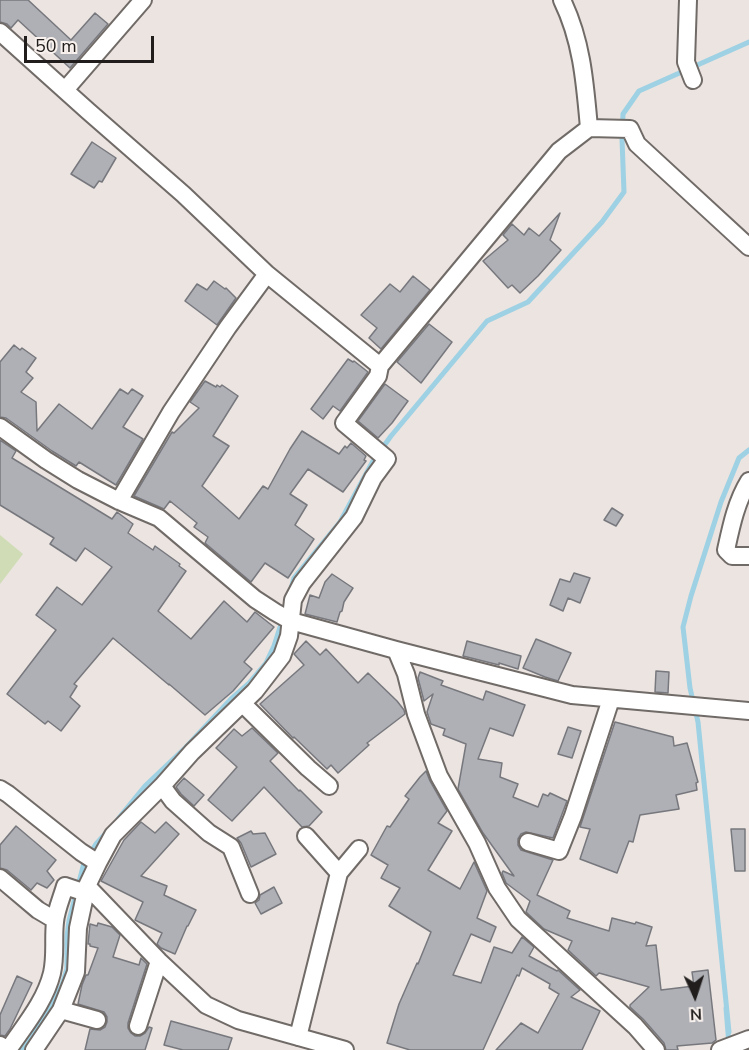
<!DOCTYPE html>
<style>
body{margin:0}
#map{position:relative;width:749px;height:1050px;overflow:hidden;background:#ebe4e0;font-family:"Nunito Sans",sans-serif}
canvas{display:block}
.north{position:absolute;left:665px;top:966px;width:60px;height:60px;-webkit-text-stroke:4px #f8f1ed;paint-order:stroke;rotate:177deg;font-size:16px;font-weight:700;line-height:24px;text-align:center;color:#201d1c}
.north::after{content:'';display:block;margin:auto;width:21px;height:27px;background:#201d1c;clip-path:polygon(50% 0,100% 100%,50% 72%,0 100%)}
.scale{position:absolute;left:24px;top:36px;width:130px;height:27px;box-sizing:border-box;border:3px solid #201d1c;border-top:0;padding-left:8px;font-size:18px;line-height:21px;white-space:nowrap;color:#201d1c;-webkit-text-stroke:4px #f8f1ed;paint-order:stroke}
</style>
<div id="map">
<canvas width="749" height="1050"></canvas>
<div class="north">N</div>
<div class="scale">50 m</div>
</div>
<script>
const ctx = document.querySelector('canvas').getContext('2d');
ctx.lineJoin = 'round';
function fill(path, color) {
  ctx.fillStyle = color;
  ctx.fill(path, 'evenodd');
}
function strokePath(path, color, width, dash) {
  ctx.strokeStyle = color;
  ctx.lineWidth = width;
  ctx.lineCap = dash ? 'butt' : 'round';
  ctx.setLineDash(dash || []);
  ctx.stroke(path);
}
fill(new Path2D(`
 M0,535L23,554L0,584Z`), '#cfdcb5');
strokePath(new Path2D(`
 M291,589L294,578L340,522L373,461L391,436L487,321L528,302L602,222L624,192L622,139L623,114L639,91L749,42
 M118,819L145,786L186,747L232,698L249,683L266,663L274,646L283,618
 M729,1045L726,1008L729,1032L698,722L690,688L683,627L691,596L721,502L739,458L749,450
 M22,1050L36,1031L62,985L67,969V936L69,921L84,863L96,844L106,833`), '#9dd1e3', 5);
const building = new Path2D(`
 M0,0H28L71,40L95,13L108,24L70,68L18,20L11,28L7,24L0,22Z
 M92,142L116,158L102,182L99,181L94,188L71,174Z
 M560,213L550,240L561,250L538,276L520,293L512,285L508,288L483,261L508,240L503,235L512,224L524,235L529,228L539,236Z
 M413,276L430,290L381,349L369,338L377,328L361,315L390,284L400,292Z
 M214,281L225,289L226,288L236,298L217,325L185,301L197,284L207,290Z
 M429,324L452,342L421,383L397,362Z
 M14,345L20,350L22,348L36,358L26,372L33,378L21,392L36,402L37,431L59,404L92,429L120,389L128,394L132,389L143,396L123,427L143,439L116,485L79,462L76,466L52,451L6,418L0,417V362Z
 M348,359L353,362L354,361L368,372L340,411L333,406L323,419L311,409Z
 M205,381L216,387L217,385L220,387L222,385L238,396L213,436L229,446L202,486L239,519L263,486L268,489L290,449L302,431L339,454L345,446L347,448L351,443L366,456L364,460L366,461L343,492L308,469L290,494L307,505L295,525L314,539L288,578L265,563L251,582L205,543L208,537L194,527L197,523L170,501L164,509L134,496L172,432L174,433L199,408L190,402Z
 M385,384L408,401L392,423L378,438L358,421Z
 M0,440L16,451L12,458L112,519L117,512L133,524L128,533L153,550L155,546L180,564L179,566L186,571L158,611L191,639L224,601L247,622L255,612L274,627L244,662L252,669L233,691L205,715L169,684V685L113,638L74,684L77,686L70,697L80,706L61,731L48,721L45,724L7,694L56,630L36,615L57,587L82,605L112,567L85,548L76,561L50,544L54,538L0,505Z
 M612,508L623,515L616,526L604,520Z
 M574,573L590,578L580,603L568,598L563,611L550,605L560,579L570,582Z
 M332,574L353,588L344,602L342,611L340,612L337,622L305,614L310,595L319,598L325,582Z
 M536,639L571,653L558,681L545,677L523,668Z
 M306,641L320,655L326,649L358,683L368,673L397,701L404,710L405,714L367,743L369,745L338,773L331,765L327,769L294,737L293,738L260,704L304,665L294,654Z
 M467,641L521,656L518,669L499,663V665L463,656Z
 M656,671L669,672L668,693L655,692Z
 M420,672L443,681L441,685L483,700L486,691L525,705L513,736L490,728L478,759L502,763L500,777L518,784L513,797L538,807L543,794L548,796L550,793L567,801L553,838L526,832L521,834L518,839V845L521,850L553,860L537,895L570,911L567,918L609,931L612,918L635,924L636,922L652,927L646,946L656,945L661,990L694,986L692,972L708,970L716,1040L712,1043L677,1046L678,1050H666L664,1043L643,1019L630,1007V1005L649,987L599,973L596,976L568,950L572,941L544,929L526,912L530,901L506,883L502,873L503,871L514,876L483,833L458,789L466,744L443,735L445,729L431,724L427,712L433,694L424,701L418,678Z
 M615,722L673,737L674,746L687,743L698,782L696,783L697,790L676,795L679,809L640,815L633,842L629,841L617,873L580,859L590,829L580,827Z
 M568,727L581,731L572,758L558,754Z
 M252,728L278,753L270,761L299,791L300,790L322,812L309,826L302,827L264,787L232,821L208,800L237,767L216,748L234,729L242,736Z
 M426,771L430,781L447,811L438,823L452,831L428,870L460,889L474,862L487,891L477,918L496,927L490,942L471,934L453,975L481,983L494,947L512,953L522,937L534,947L529,956L557,971L558,970L580,990L571,997L600,1011L582,1050H496L521,1023L538,1033L559,994L549,988L550,984L522,968L519,976L517,975L483,1050H410L387,1043L399,1004L417,963L418,964L431,932L389,906L400,888L381,878L388,865L371,855L387,826L390,827L409,799L405,796L420,777Z
 M184,778L204,795L194,806L181,794L176,787Z
 M141,822L155,833L166,822L179,834L141,876L167,886L164,895L196,910L188,926H187L175,954L161,948L157,944L162,933L135,920L143,902L101,881L124,840Z
 M16,826L56,860L47,871L54,880L47,888L37,883L31,890L7,870L0,868V845Z
 M731,829H745V871H735Z
 M251,831L253,834L265,833L276,854L251,867L241,843L237,838Z
 M274,887L282,903L261,914L255,903L259,900L260,895Z
 M98,923L112,927L120,935L113,957L139,965L141,958L147,964L128,1023V1028L131,1033L135,1036H140L145,1033L149,1027L152,1028L145,1050H85L90,1029L100,1030L105,1027L107,1022V1017L104,1012L78,1004L82,985L86,975H88L98,948L90,946V944H88L90,924L97,926Z
 M17,976L32,983L10,1029L5,1036L0,1035V1015Z
 M171,1021L232,1038L228,1050H183L164,1045Z`);
fill(building, '#afb0b6');
strokePath(building, '#77787e', 1.5);
const minor = new Path2D(`
 M562,0C582,41 585,83 589,128
 M688,0L686,62L693,80
 M0,32L88,111L183,194L267,274L228,327L171,412L119,501
 M65,90L143,0
 M267,274L380,366
 M0,427L46,460L78,480L119,501L159,518L255,599L275,612L291,621L396,650L572,695L749,711
 M749,481C736,502 731,527 726,550L732,556H749
 M396,650L406,674L416,714L439,776L477,843L497,888L518,919L635,1026L656,1050
 M243,704L308,768L329,786
 M162,786L173,801L209,833L231,847L250,894
 M0,789L8,794L81,852L98,863
 M528,842L559,851L573,816L611,699
 M339,873L359,849
 M0,878L38,910L55,920
 M87,886L159,961L206,1005L238,1020L345,1050
 M61,1010L97,1020
 M138,1026L159,961
 M298,1037L339,873L306,836
 M0,1045L8,1050C24,1026 45,1002 52,973C56,956 53,939 55,922C56,910 62,897 65,886L86,893
 M34,1050L61,1010L76,972L78,928L87,886L98,863L113,835L162,786L192,752L255,691L282,656L289,636L293,600L302,583L354,517L373,478L387,459L344,423L378,376L380,366L559,151L589,128L630,129L637,144L749,247
 M720,1050L749,1039`);
strokePath(minor, '#716b68', 20);
strokePath(minor, '#fff', 16);
</script>
